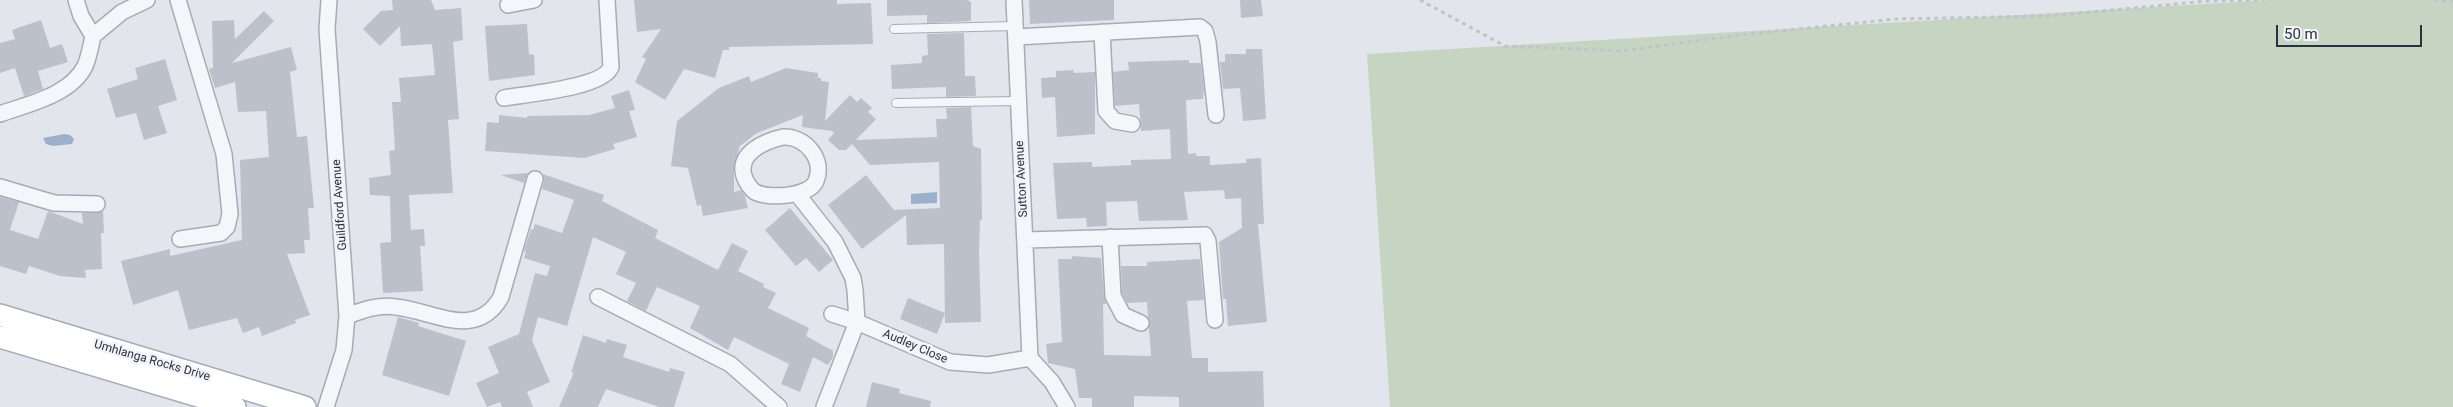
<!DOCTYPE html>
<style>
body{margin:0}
#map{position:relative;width:2453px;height:407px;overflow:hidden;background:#e2e5eb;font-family:Roboto,sans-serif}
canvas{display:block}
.scale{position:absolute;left:2276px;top:25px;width:146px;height:22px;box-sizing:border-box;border:2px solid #293144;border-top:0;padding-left:6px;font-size:15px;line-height:18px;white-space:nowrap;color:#293144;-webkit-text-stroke:4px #f2f4f8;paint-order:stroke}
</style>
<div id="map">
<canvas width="2453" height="407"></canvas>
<div class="scale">50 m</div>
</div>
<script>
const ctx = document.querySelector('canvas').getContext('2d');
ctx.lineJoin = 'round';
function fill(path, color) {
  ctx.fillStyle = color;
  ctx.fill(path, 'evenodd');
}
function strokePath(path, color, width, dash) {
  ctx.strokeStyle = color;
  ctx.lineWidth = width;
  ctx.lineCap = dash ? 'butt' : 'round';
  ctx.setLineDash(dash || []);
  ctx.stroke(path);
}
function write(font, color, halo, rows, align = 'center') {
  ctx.font = font + ' Roboto,sans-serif';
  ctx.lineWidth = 5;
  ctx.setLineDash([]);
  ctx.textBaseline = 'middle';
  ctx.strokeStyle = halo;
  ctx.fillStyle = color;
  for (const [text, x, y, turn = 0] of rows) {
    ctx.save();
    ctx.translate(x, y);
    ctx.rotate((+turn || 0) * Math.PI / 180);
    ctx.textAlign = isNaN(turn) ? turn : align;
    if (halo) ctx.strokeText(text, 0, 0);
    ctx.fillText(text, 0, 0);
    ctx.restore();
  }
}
fill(new Path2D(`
 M2270,0H2453V407H1390L1367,54Z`), '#c6d5c2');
fill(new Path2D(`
 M64,134L70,135L74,139L72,144L53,146L46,144L43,138Z
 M937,192V203L911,204V194Z`), '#9bb0cd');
fill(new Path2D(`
 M392,0H431L435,10L461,8L463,40L453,42L459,119L448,120L453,193L409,195L411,230L424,229L425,246H420L423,291L383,293L380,243L391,242L390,196L370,195L369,178L391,175L389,151L395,150L392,102H401L399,78L435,75L432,44L401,46L400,26L380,46L363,29L381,11L393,10Z
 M634,0H837V4L871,3L873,44L729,47V50H723L715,78L684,69L665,100L635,82L646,59L642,57L661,29L637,32Z
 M887,0H967L971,2V21L927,23V15L887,16Z
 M1029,0H1114V20L1030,24Z
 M1240,0H1261L1263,16L1241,18Z
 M264,11L274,21L232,63L291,47L297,70L290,72L297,137L307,136L314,208H308L310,240H304L305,253L287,254L310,315L295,320L296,323L262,336L259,327L243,333L237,318L189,330L178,290L133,305L121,261L170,249V256L242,240L240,160L269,157L266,111L238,112L235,82L215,88L209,69L213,68L212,21L234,20L235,39Z
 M41,20L50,48L62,44L68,62L38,71L43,89L24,96L15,68L0,73V43L15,39L12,30Z
 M527,24L529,54L534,55L535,75L489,81L485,26Z
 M964,33L965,76H975L976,96L946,97V87L892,89L891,65L922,63V56L928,55L927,34Z
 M1246,49H1262L1266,119L1243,121L1240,88L1223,89L1220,62H1225V54H1246Z
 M165,59L177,100L158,106L167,133L144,140L136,113L116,118L107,89L138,79L135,68Z
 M1189,60V63H1201L1204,90L1203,99L1186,100L1188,154L1196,153V156H1210V165L1246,163V159L1261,158L1264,224H1258L1267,322L1228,326L1226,299H1223L1219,242L1242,228L1241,198L1225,199L1224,190L1184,192L1188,220L1139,221L1137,201L1106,202L1107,226L1087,227L1086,218L1057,219L1053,163L1092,162V167L1131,165V160L1171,159L1170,129L1141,131L1139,104L1115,106L1113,72L1129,70L1128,62Z
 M786,68L818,73V78H821V81L829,82L825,121L850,95L857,102L861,98L872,108L868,112L876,119L856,140L937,137L936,119H947L946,108L971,107L973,146L981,149L982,220H980L979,251L981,322L945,323L944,244L907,245L906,215L862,249L828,205L866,175L894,210L940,208L939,162L870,165L852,144L846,150H839L828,140L834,133L832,131L802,127L803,115L757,133L740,146L734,166V192L741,190L745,196L748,208L703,216L701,205L697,206L688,168L671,166L677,121L719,88L749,76L751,82Z
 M1073,70L1074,73L1095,72V134L1057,137L1055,97L1042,98L1041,78L1056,77V71Z
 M629,90L635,110L629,111L637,137L613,144L615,149L584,158L485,151L487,122L499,123V115L527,118V116L589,115L615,108L611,96Z
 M528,173L524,183L501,175Z
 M543,174L604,195L602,201L658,230L655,238L718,270L732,243L748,251L738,271L764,284L763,287L776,293L768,308L809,328L806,336L833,351V357L828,365L813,357L800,392L781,384L789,364L734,337L728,350L690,328L700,306L657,287L646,311L627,301L636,283L616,274L626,252L593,237L567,326L538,317L532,340L550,382L527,392L533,407H502L500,402L487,407L476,383L499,373L488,347L519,334L535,273L547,276L550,266L524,258L526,252L524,251L531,229L533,230L535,224L562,233L574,200L542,189L544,181Z
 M0,197L19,202L10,230L38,239L48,211L83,224L82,213L103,211L104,233H101L102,269L85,270L86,278L60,276L29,266L26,274L0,266Z
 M790,208L833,260L819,272L806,258L796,266L765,230Z
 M1072,256L1101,258L1104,296L1106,304H1103L1104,355L1151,356L1147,302L1127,303L1122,293L1121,266H1147V262L1200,259L1204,300L1187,301L1192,358H1208V372L1263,371L1264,407H1179V397L1134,396V407H1092V398H1079L1075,369L1048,363L1046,344L1062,342L1058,259H1072Z
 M908,298L945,313L937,334L900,319Z
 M398,317L419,323L418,326L466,341L449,396L382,375Z
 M583,335L606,343L607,339L627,345L623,357L669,372L670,368L685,372L674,407H659L606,389L598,407H559L574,372L571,373Z
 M872,382L900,389L899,393L931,401L930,407H866Z`), '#bcc0cb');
const service = new Path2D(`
 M894,29L1015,26
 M896,103L1018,101`);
const minor = new Path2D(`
 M178,0L224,154L230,214L227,227L221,233L180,239
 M1014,0L1030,358
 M508,5L534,0
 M1102,32L1106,111L1115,121L1132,124
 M93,36L122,12L147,0
 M1016,37L1200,27L1205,31L1208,42L1216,115
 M504,98C526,94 603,88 611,67L607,0
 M0,114C28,104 71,95 85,66C89,57 91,45 93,36L81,16L76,0
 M783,137C805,136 825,159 816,181C809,197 768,199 755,192C750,188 746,182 744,176C737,153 765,141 783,137Z
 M0,187L54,203L97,204
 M798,195L835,242L853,278L855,290L857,322L824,407
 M1110,237L1113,296L1123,315L1141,323
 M1025,240L1205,235L1208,241L1215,320
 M598,297L730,364L779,407
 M832,314L857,322L950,362L988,365L1030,358
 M347,316C363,310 379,304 396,307C434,311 476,341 501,297L535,179
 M1030,358L1052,382L1067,407
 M326,407L344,350L347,316L327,29L329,0`);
const secondary = new Path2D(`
 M0,315L305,407
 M0,337L235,407`);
strokePath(service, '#a7abb6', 10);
strokePath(minor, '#a7abb6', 18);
strokePath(secondary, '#a7abb6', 24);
strokePath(new Path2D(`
 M1420,0L1505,46L1622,51L1731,36L1895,19L2048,16L2207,1L2264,0
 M2434,0L2453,1`), '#c0c3ca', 3, [4, 4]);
strokePath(service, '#f5f6f9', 8);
strokePath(minor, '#f5f6f9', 15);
strokePath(secondary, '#fff', 21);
write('12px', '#293144', '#f2f4f8', [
 ["Sutton Avenue",1022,179,-93],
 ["Guildford Avenue",340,205,-94],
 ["Audley Close",915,347,23],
 ["Umhlanga Rocks Drive",152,361,16]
]);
</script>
